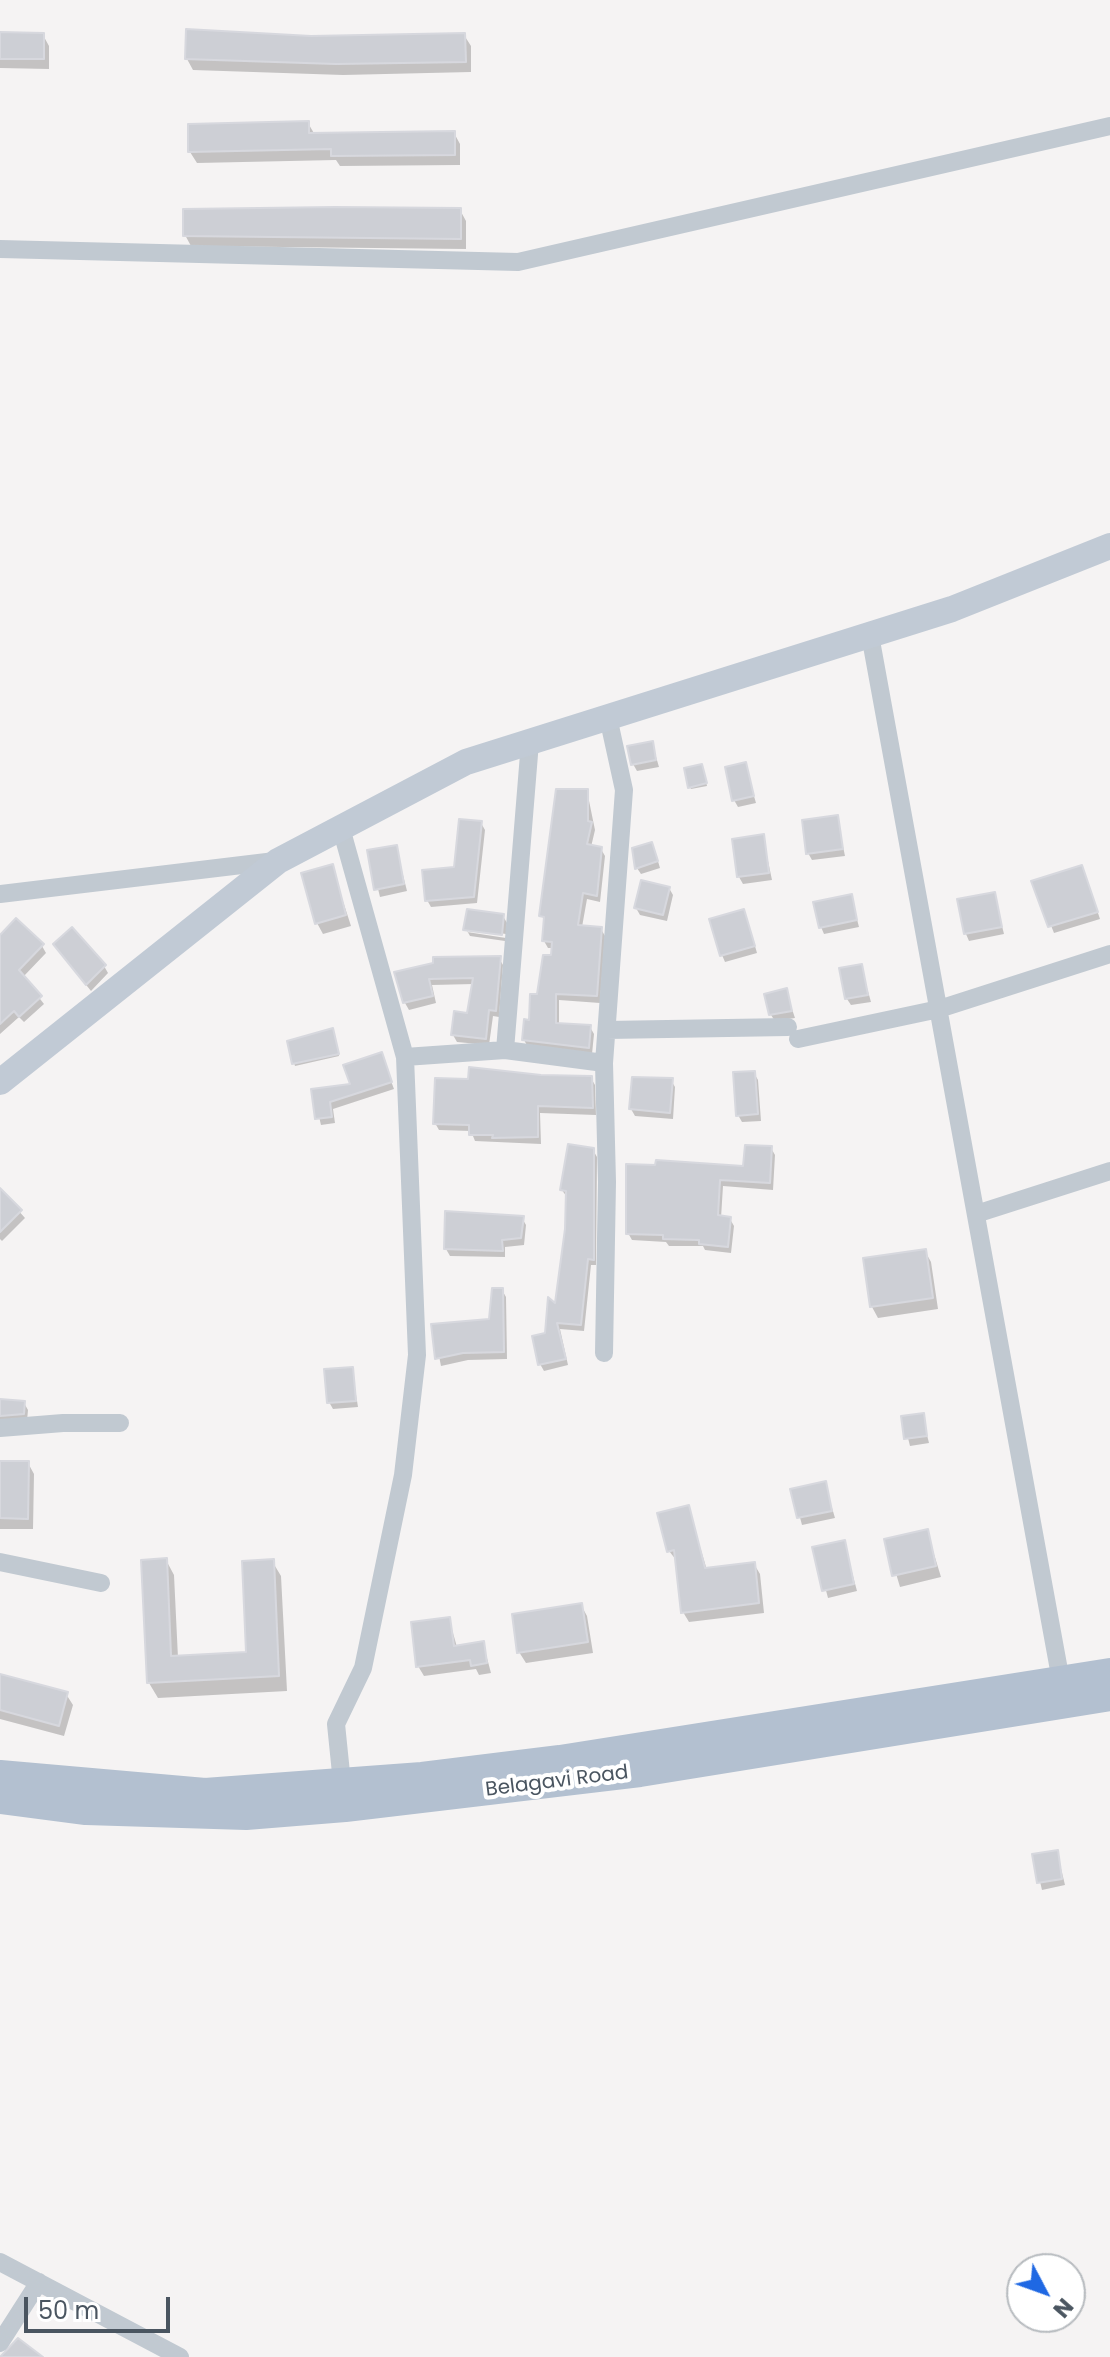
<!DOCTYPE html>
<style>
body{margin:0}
#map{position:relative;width:1110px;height:2357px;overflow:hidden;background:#f5f3f3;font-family:Poppins,sans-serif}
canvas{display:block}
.north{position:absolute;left:1006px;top:2253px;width:80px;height:80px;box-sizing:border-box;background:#fff;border:2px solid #b7bbbf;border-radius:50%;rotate:131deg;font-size:22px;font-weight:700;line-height:32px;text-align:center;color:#4a5560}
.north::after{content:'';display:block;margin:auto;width:28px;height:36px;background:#1f68e3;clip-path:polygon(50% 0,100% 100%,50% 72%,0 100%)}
.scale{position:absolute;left:24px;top:2297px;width:146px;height:36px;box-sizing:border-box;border:4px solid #4a5560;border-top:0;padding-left:10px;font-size:24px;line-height:28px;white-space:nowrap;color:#4a5560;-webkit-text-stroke:6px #fff;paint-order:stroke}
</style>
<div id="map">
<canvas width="1110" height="2357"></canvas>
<div class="north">N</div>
<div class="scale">50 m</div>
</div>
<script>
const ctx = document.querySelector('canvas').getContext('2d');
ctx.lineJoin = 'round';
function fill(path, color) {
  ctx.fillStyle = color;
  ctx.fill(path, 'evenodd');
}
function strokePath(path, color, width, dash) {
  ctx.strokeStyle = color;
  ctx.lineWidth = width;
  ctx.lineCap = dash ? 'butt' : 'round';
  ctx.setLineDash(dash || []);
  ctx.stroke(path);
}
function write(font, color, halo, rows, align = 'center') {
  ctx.font = font + ' Poppins,sans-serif';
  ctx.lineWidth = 8;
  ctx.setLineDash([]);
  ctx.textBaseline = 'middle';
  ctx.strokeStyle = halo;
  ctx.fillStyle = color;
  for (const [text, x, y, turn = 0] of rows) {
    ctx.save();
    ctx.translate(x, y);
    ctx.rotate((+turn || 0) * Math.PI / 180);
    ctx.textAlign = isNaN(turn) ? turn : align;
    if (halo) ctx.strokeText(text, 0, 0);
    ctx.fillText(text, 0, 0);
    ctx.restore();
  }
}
fill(new Path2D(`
 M0,34L43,35L49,46V69L0,68Z
 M464,35L471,46V72L343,75L193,70L187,59Z
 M308,123L315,135L454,133L460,144V165L340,166L336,160L197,163L190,152Z
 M460,210L466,221V249L191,246L185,235Z
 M652,743L659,767L637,771L633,764Z
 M745,765L756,803L738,807L734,800Z
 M703,769L707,786L691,789L690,787Z
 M587,791L595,830L591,847L601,849L605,856L600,902L587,899L582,927L601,929L605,936L600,1003L559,1000V1025L590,1027L594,1034L592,1054L528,1047L524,1040L553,957V948H548L544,941L546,923L542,916Z
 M837,817L845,856L812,860L808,853Z
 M481,823L485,830L477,903L431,907L427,900L456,868Z
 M763,837L772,880L743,884L739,877Z
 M396,847L407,891L380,897L369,852Z
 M655,851L660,868L641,874L637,868Z
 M332,867L351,926L323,934L317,923Z
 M1085,874L1100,919L1054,933L1034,883Z
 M669,888L673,895L667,921L640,915L636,908Z
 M994,894L1004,934L969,941L966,934Z
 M851,896L859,927L824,934L821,927Z
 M468,911L503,916L507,923L506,934L467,928V932L506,938L505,941L470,936L466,929Z
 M747,918L757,953L725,962L722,955Z
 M0,937L42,946L46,953L23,977L44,1004L24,1022L19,1017L0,1034Z
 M59,951L104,966L108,973L91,991Z
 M499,958L503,965L499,1017L493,1016L489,1045L457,1042L453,1035L469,1015L474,984L432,985L436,1003L409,1010L405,1003L396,974L435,965Z
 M861,966L871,1002L851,1005L847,999Z
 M786,991L795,1018L775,1021L771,1015Z
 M334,1033L339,1056L295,1066L294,1063Z
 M381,1054L394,1089L333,1109L335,1123L321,1125L313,1091L352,1086Z
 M754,1073L758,1080L761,1121L742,1122L738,1115Z
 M541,1077L591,1078L595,1085L596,1115L540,1113L541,1144L475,1141L471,1131L439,1130L435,1123Z
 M671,1080L675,1087L673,1119L635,1116L631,1109Z
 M771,1148L775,1155L773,1190L723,1186L721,1218L730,1219L734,1226L731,1253L705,1250L703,1246H669L666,1242L632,1240L628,1233V1166L745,1168Z
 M593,1150L597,1157L596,1265H591L584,1331L560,1329L568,1365L544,1371L540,1364L557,1306L567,1229L566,1196L562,1190Z
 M0,1190L25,1218L2,1241L0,1239Z
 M522,1218L526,1225L524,1245L505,1247V1257L450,1256L446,1249Z
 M925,1251L931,1262L938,1309L878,1318L872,1307L865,1260Z
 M502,1290L506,1297L507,1359L468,1360L441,1366L433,1326L491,1321Z
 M352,1369L358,1407L333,1409L329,1402Z
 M0,1401L24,1403L28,1410L27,1421L0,1426Z
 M922,1415L929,1443L910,1446L903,1418Z
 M0,1463H28L34,1474L33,1529H0Z
 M825,1484L835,1518L802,1525L793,1491Z
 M688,1507L707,1570L754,1564L760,1574L764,1613L689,1622L683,1612L677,1561L669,1551L660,1515Z
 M927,1531L941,1577L900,1587L886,1540Z
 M844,1542L857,1591L828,1598L815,1549Z
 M166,1560L174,1575L178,1658L248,1654L272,1561L281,1576L287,1691L158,1698L149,1683Z
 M581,1605L587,1616L593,1653L526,1663L519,1652Z
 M449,1619L457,1647L483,1643L491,1673L479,1675L476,1669L424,1676L418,1666Z
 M0,1676L66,1694L73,1705L64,1736L0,1719Z
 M1057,1852L1065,1885L1042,1890L1034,1856Z`), '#0003');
const building = new Path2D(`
 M186,29L311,36L465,33L466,62L336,64L185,59Z
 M0,32L44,33V59H0Z
 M309,121V133L455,131V155L331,156V149L188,152V124Z
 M335,207L461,208V239L183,236V209Z
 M653,741L656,760L631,765L627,746Z
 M746,762L754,796L732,801L725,767Z
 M702,764L707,783L688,788L684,768Z
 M556,789H588V821L592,822L587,844L602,847L597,896L583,893L578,925L602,927L597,996L556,994V1023L591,1025L589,1048L522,1040L524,1019L529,1020L530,994H537L543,955H551L552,942L542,941L544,917L539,916Z
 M838,815L843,849L806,854L802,820Z
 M459,819L482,821L474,897L425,901L422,870L454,867Z
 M764,834L769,873L737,877L732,839Z
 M652,842L658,861L635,869L632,848Z
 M397,845L404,884L374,890L367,850Z
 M333,864L346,915L315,924L301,873Z
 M1082,865L1098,912L1048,927L1031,881Z
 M641,880L670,887L663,915L634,908Z
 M995,892L1002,927L964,934L957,899Z
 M852,894L857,920L819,928L813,902Z
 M467,909L504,914L502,935L463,930Z
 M744,909L755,946L720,956L709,919Z
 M16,918L44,944L19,970L42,996L19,1017L14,1011L0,1024V935Z
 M72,927L106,965L86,985L53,944Z
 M501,956L496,1011L489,1010L486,1039L451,1035L454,1011L467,1013L473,978L429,979L433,996L403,1003L394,972L433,963V957Z
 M862,964L868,995L845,999L839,968Z
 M787,988L792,1011L769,1015L764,994Z
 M333,1028L339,1054L292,1064L287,1041Z
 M382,1052L392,1082L330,1102L332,1117L315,1119L311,1089L350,1084L343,1065Z
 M469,1067L541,1075L592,1076L593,1108L538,1106V1137L492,1138L493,1135H469V1125L433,1124L435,1078L468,1079Z
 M755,1071L758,1114L736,1116L733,1072Z
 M632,1077L673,1078L670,1113L629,1109Z
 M568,1144L594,1148V1260L588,1259L581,1325L557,1323L566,1359L538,1365L532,1336L545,1333L548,1297L555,1303L565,1229L566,1191L560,1190Z
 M745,1145L772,1146L770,1183L720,1180L718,1215L731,1217L728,1247L699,1244V1240L663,1239V1235L626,1234V1164L655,1165L656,1160L743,1166Z
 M0,1188L22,1210L0,1232Z
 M445,1211L524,1216L521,1238L502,1240L503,1251L444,1249Z
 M926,1249L933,1298L870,1307L863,1258Z
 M492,1288H503L504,1352L463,1353L435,1359L431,1324L489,1319Z
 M353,1367L356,1401L327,1403L324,1369Z
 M0,1399L25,1401L24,1414L0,1416Z
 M924,1413L927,1436L904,1439L901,1416Z
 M0,1461H29L28,1519L0,1518Z
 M826,1481L832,1511L797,1518L790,1489Z
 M689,1505L705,1568L755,1562L759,1603L681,1613L674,1550L667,1552L657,1513Z
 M928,1529L936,1566L892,1576L884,1539Z
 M845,1540L854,1584L822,1591L812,1547Z
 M167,1558L171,1656L246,1652L242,1561L274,1559L279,1676L147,1683L141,1560Z
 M582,1603L588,1642L517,1653L512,1614Z
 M450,1617L454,1646L484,1641L487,1663L471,1666L470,1660L416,1667L411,1622Z
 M0,1674L68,1692L59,1726L0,1710Z
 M1058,1850L1062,1879L1037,1883L1032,1854Z
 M18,2338L43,2357H0Z`);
fill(building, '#cdcfd5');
strokePath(building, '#d7d8de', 2);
strokePath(new Path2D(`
 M0,249L518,262L1110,126
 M870,635L1061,1681
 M341,828L405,1057L417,1355L403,1475L363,1668L336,1724L342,1783
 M0,894L275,861
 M607,1030L788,1027
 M798,1039L939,1009L1110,954
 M505,1050L530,742
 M405,1057L505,1050L604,1063
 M976,1214L1110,1171
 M604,1353L607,1182L604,1063L624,790L608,717
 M0,1428L63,1423H120
 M0,1562L101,1583
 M0,2262L180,2357
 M0,2343L39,2282`), '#c1c9d1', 18);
strokePath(new Path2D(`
 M0,1082L278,861L466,762L952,609L1110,546`), '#c1cad5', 26);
strokePath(new Path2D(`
 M0,1775L205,1793L422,1777L560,1760L1110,1673
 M0,1799L86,1810L246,1815L345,1807L640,1772L1110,1696`), '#b3c0d0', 30);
write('20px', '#4a5560', '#fff', [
 ["Belagavi Road",557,1782,-7]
]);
</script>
